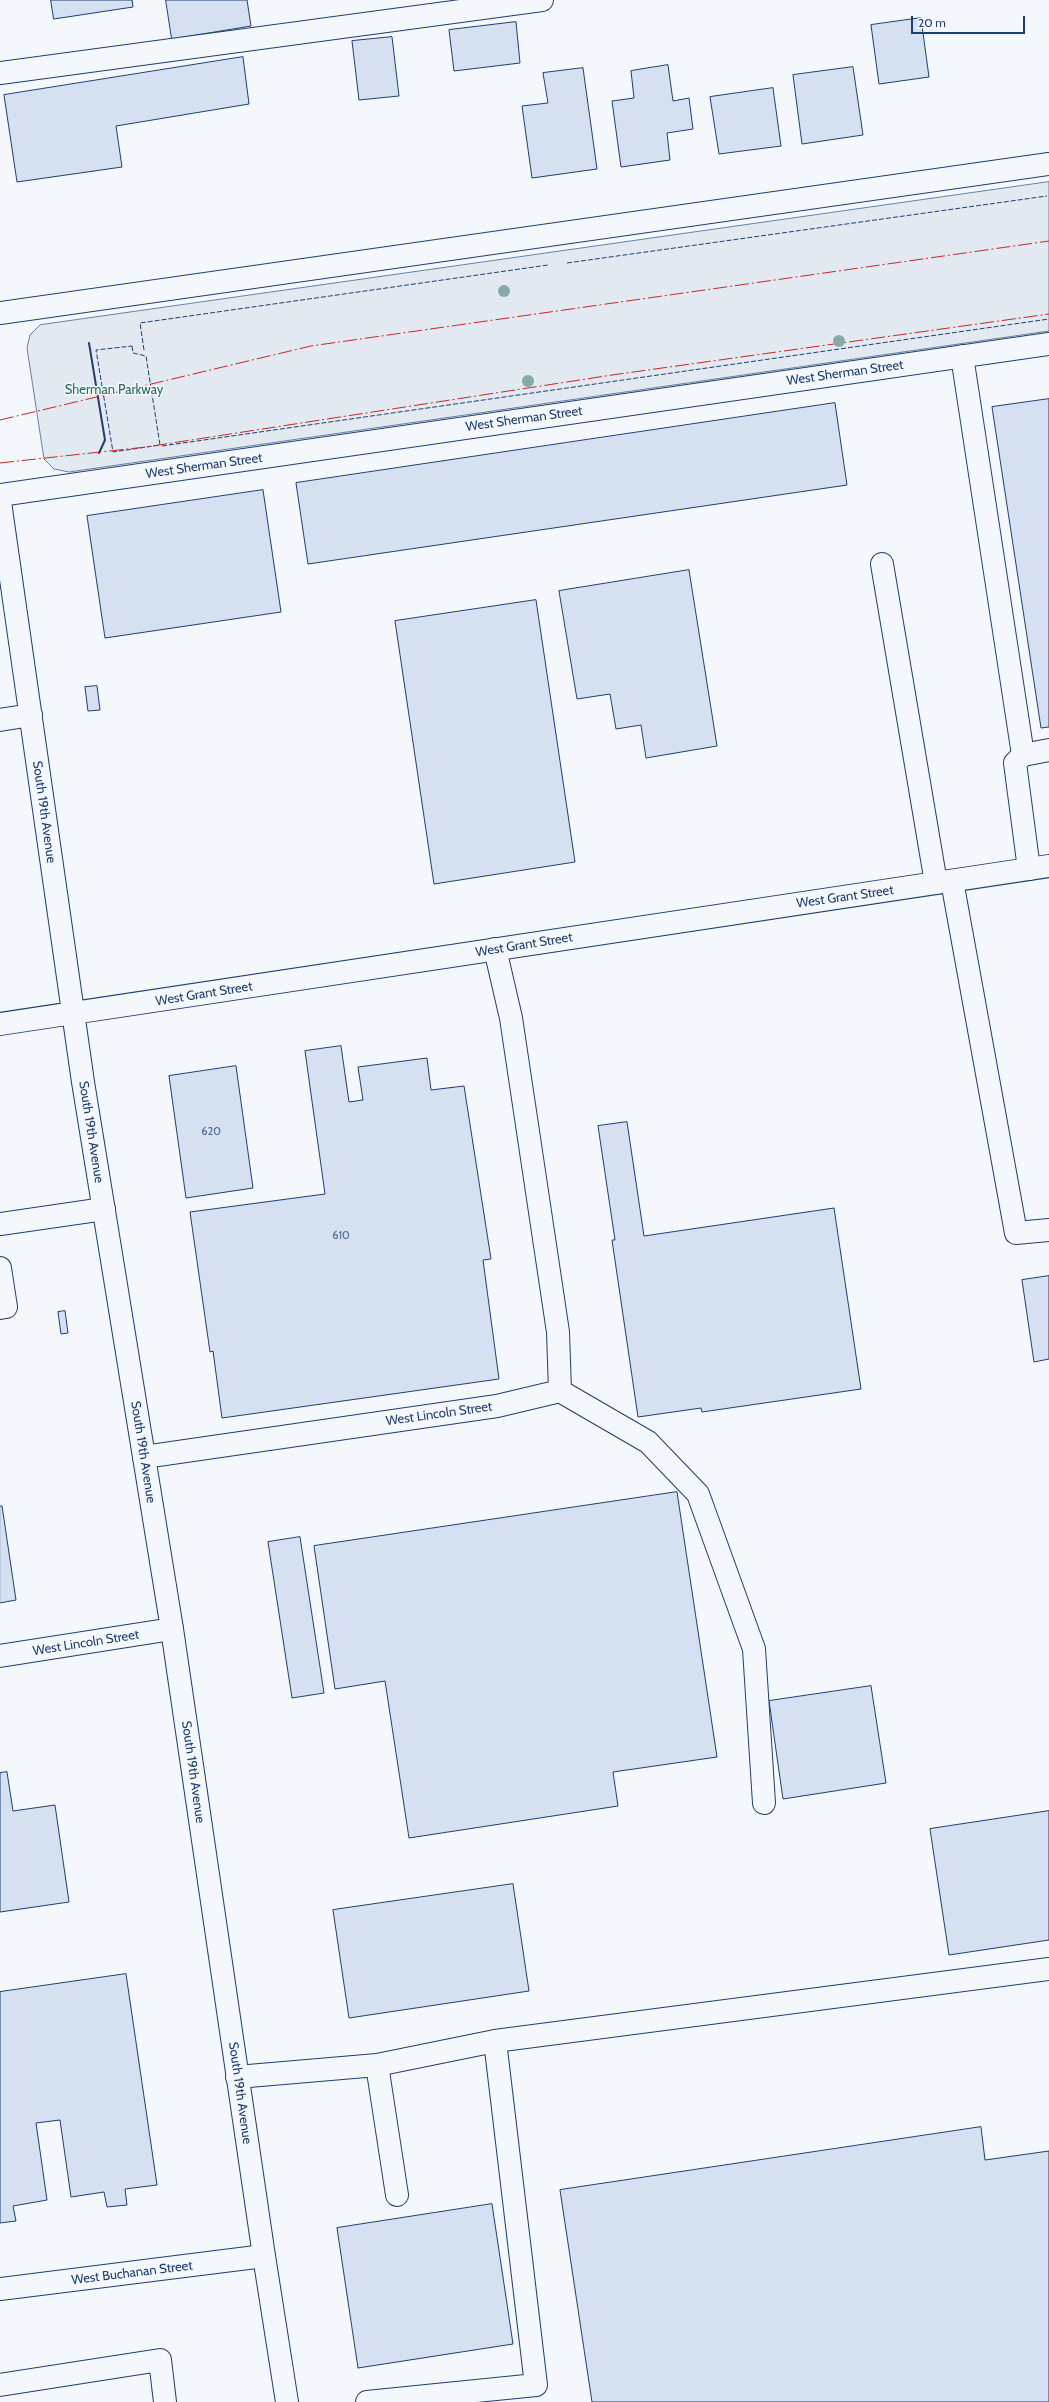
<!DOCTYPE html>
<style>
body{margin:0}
#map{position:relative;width:1049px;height:2402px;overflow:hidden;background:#f4f7fb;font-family:Cabin,sans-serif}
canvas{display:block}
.scale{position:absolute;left:911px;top:16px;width:114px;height:18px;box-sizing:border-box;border:2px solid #1d3f73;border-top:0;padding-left:5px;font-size:12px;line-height:14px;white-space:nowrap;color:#1d3f73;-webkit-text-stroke:3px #f4f7fb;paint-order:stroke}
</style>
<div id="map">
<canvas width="1049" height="2402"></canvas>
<div class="scale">20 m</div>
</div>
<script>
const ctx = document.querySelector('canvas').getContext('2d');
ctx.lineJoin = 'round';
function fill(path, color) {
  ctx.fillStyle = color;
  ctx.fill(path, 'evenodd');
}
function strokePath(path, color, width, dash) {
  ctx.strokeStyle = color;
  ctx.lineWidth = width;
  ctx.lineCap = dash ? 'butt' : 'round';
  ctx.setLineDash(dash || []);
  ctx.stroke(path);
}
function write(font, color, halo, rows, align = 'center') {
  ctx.font = font + ' Cabin,sans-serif';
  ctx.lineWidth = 3;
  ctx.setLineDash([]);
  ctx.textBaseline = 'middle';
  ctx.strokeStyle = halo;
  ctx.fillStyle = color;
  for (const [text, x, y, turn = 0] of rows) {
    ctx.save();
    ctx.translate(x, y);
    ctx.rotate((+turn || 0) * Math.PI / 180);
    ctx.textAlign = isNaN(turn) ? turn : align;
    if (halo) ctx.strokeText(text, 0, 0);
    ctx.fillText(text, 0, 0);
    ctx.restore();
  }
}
const green = new Path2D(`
 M1049,182V331L69,472L54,469L44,459L27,348L30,335L40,325Z`);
fill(green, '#e3e9f0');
strokePath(green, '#687fa3', 1);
const building = new Path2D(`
 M51,0H132L133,7L54,19Z
 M166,0H247L251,26L172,39Z
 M921,18L929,77L879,84L871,25Z
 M516,22L520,63L454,71L449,30Z
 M392,37L399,96L359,100L352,41Z
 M243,57L249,104L116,126L122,167L17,182L4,95Z
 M668,65L673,101L689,98L693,129L667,133L670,160L621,167L612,101L634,98L631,71Z
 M853,67L863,135L802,144L793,75Z
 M583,68L597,169L532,178L522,106L548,103L543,73Z
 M773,88L781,146L719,154L710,97Z
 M1049,399V727L1041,728L992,407Z
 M835,403L847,485L308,564L296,483Z
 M263,490L281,612L105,638L87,516Z
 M689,570L717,746L646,758L641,725L616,729L610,694L577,699L559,591Z
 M536,600L575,862L434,884L395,621Z
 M97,686L100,710L88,711L85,687Z
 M341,1046L349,1102L363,1100L358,1067L427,1058L431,1090L464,1086L491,1259L483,1260L499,1379L222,1418L213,1351L210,1352L190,1212L325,1194L305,1051Z
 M236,1066L253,1188L186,1198L169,1076Z
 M627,1122L644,1236L834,1208L861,1389L702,1412L701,1408L638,1417L612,1240H615L598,1126Z
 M1049,1276V1359L1034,1362L1022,1280Z
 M65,1311L68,1333L61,1334L58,1312Z
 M677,1492L717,1757L613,1772L618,1806L409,1838L385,1681L335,1689L314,1546Z
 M0,1506H2L16,1600L0,1603Z
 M300,1537L324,1693L292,1698L268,1542Z
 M871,1686L886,1783L783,1799L769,1701Z
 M7,1772L13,1811L55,1805L69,1902L0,1912V1773Z
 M1049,1811V1940L949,1955L930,1829Z
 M513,1884L529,1991L349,2018L333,1910Z
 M126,1974L157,2185L125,2189L127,2205L107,2207L104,2192L71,2197L60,2120L36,2123L47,2200L13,2206L16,2221L0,2223V1992Z
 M981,2127L985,2160L1049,2151V2402H592L560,2190Z
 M492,2204L513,2344L358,2368L337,2228Z`);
fill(building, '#d5e0f0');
strokePath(building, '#1d3f73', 1);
const minor = new Path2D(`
 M0,73L542,0
 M0,313L1049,164
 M962,356L1023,755
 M0,495L1049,344
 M882,564L936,883
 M0,720L31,715
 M1029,869L1015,763L1023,755L1049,750
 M952,881L1016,1233L1049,1230
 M495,949L511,1018L558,1332L560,1391
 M0,1224L104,1209
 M0,1268L6,1307L0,1308
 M144,1457L497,1406L560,1391L648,1442L698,1494L754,1649L764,1803
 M0,1656L172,1629
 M495,2041L1049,1969
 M377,2065L397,2195
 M237,2077L377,2065L495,2041L536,2385L367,2402
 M0,2289L264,2256
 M0,2385L160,2360L165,2402`);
const major = new Path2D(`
 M0,502L83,1082L172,1629L264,2256L287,2402
 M0,1024L1049,866`);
strokePath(minor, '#1d3f73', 24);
strokePath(major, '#1d3f73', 24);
strokePath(minor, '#f4f7fb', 22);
strokePath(major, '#f4f7fb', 22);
strokePath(new Path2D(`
 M567,263L1047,196
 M132,346L133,353L146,356L160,445L113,452L96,350Z
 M144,350L140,323L548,265
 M162,446L1049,319`), '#1d3f73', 1, [5, 2]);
strokePath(new Path2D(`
 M89,343L105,440L99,453`), '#1d3f73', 2);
strokePath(new Path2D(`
 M0,420L311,346L1049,241
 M0,463L146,447L612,375L1049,314`), '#c62828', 1, [14, 3, 2, 3]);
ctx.fillStyle = '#86aba6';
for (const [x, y] of [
 [504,291],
 [839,341],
 [528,381]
]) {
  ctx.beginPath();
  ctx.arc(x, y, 6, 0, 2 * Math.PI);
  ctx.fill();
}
write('11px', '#4b6792', null, [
 ["620",211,1132],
 ["610",341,1236]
]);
write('13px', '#1d3f73', '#f4f7fb', [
 ["West Sherman Street",845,373,-8],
 ["West Sherman Street",524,419,-8],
 ["West Sherman Street",204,466,-8],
 ["South 19th Avenue",44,812,82],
 ["West Grant Street",845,897,-8],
 ["West Grant Street",524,945,-9],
 ["West Grant Street",204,994,-9],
 ["South 19th Avenue",91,1132,81],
 ["West Lincoln Street",439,1414,-8],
 ["South 19th Avenue",143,1452,81],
 ["West Lincoln Street",86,1643,-9],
 ["South 19th Avenue",193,1772,82],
 ["South 19th Avenue",240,2093,82],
 ["West Buchanan Street",132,2273,-7]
]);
write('13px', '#2c6c60', '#f4f7fb', [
 ["Sherman Parkway",114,390]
]);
</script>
